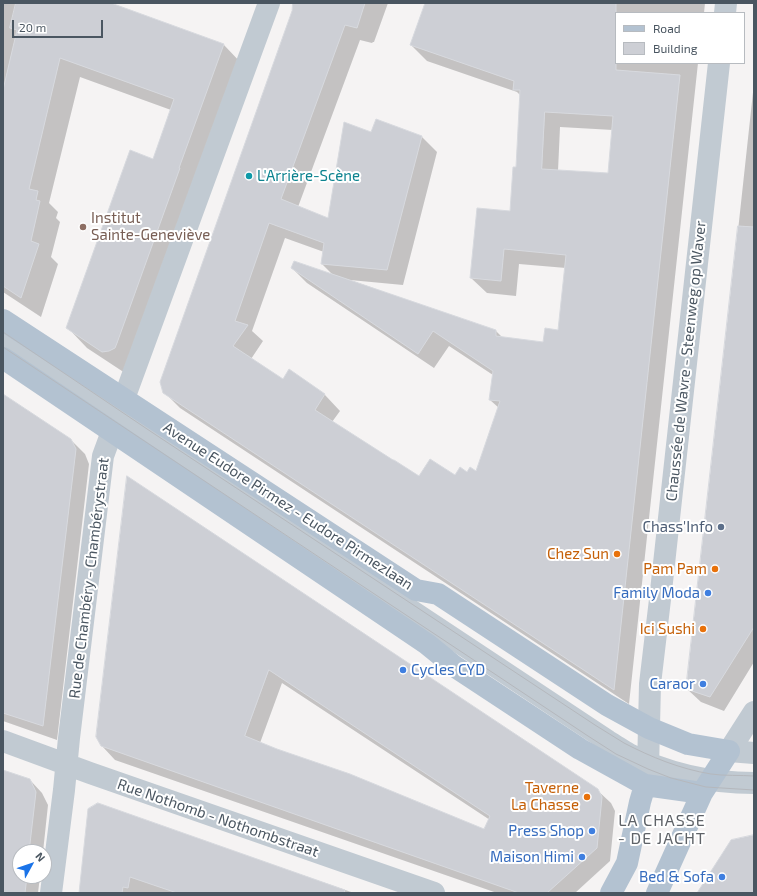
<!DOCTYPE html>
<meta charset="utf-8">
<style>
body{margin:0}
#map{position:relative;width:757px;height:896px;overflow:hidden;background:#f5f3f3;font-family:"Exo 2",sans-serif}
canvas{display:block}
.frame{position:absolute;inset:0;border:4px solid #4a5661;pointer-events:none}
.legend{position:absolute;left:615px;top:12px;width:130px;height:52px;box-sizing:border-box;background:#fff;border:1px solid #b7bbc0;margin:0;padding:5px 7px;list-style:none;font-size:12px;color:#4a5661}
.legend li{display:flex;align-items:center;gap:8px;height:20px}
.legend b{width:20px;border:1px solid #b7bbc0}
.north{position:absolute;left:12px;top:844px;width:40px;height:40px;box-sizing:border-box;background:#fff;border:1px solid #b7bbc0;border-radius:50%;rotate:50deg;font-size:11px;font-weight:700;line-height:16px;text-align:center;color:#4a5661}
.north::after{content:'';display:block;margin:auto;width:14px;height:18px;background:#1a73e8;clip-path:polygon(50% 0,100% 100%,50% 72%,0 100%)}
.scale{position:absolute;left:12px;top:20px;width:91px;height:18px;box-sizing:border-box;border:2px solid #4a5661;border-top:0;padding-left:5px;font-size:12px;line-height:14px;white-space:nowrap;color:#4a5661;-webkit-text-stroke:3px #fff;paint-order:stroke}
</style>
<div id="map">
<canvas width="757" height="896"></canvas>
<div class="frame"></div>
<ul class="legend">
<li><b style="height:5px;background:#b3c2d1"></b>Road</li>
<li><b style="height:11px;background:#cdcfd5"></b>Building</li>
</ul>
<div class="north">N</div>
<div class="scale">20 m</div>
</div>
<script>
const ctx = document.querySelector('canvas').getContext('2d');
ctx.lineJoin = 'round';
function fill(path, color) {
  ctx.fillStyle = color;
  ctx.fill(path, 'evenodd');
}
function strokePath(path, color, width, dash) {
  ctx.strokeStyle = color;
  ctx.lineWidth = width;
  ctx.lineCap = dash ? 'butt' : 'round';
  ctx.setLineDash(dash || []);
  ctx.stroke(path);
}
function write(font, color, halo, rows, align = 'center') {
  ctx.font = font + ' "Exo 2",sans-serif';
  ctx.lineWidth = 4;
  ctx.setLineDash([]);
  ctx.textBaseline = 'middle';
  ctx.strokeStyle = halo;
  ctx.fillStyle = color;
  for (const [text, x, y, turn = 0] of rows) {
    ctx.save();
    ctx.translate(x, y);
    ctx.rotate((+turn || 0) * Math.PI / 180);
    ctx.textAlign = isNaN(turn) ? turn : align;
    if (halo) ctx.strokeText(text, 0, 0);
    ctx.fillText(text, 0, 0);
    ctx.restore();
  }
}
fill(new Path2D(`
 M3,3H108L224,45L243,65L125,373L87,348L68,328L153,160L171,110L80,77L49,203L58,212L56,218L60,222L51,257L58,264L41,317L3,292Z
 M296,3H388L374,42H373L372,43L360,40L298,207L329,220L372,134L421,136L437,152L403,285L350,280L496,331L503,338L544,343L559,331L566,268L519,264L516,296L487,293L471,278L511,213L517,169L521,96L517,92L427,61L411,45L426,3H425H705L704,13H616V63H698L629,704L180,408L164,392ZM560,127L613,130L609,174L558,171ZM285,238L324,252L322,264L334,276L292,268L307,283L434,368L449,346L493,375L490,400L499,408L477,473H467L455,476L420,477L332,422L340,411L325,395L289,370L283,380L251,359L263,341L252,331Z
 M754,83V662L724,711L701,702L687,689L736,249Z
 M3,395L71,440L85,454L89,464L57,740L3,721Z
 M128,478L597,790L611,803L615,811L610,861L575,893H497L115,760L102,746ZM282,683L490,820L484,830L260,743Z
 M3,771L30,780L42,793L48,805L43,852H20V876H40L38,893H3Z
 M98,804L354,893H154L152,892L151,893H80Z`), '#0003');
const building = new Path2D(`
 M16,3H111L224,44L179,168H180L117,343L115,348L109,351L102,352L66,328L130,150L153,159L174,99L60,58L29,189L38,191L36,200L40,201L31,241L39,244L21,298L3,286V90L17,30L10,28Z
 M293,3H365L357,28L345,25L281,199L328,218L344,122L371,132L376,119L422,136L387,270L321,264L324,243L269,223L235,321L248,325L233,346L283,379L289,369L325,394L315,410L393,460H394L419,476L430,459L455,475L460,467L467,472L470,467L476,471L500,401L489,400L493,371L433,331L418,354L291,268L294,261L496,330V336L543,342L545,328L558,330L566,255L504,249L501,281L470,278L477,208L510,211L513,167H516L520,90H513L514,81L410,45L425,3H616V70L680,75L614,690L163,393L160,382L292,11ZM545,112L613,116L608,173L542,169Z
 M738,226L754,227V627L710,697L686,689Z
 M3,394L71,439L76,449L43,726L3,713Z
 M127,476L598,789L602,797L597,848L547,893H519L101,746L96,737ZM269,670L490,816L484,829L350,774L277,749L245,736Z
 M3,770L30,779L36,792L29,852H20V876H27L25,893H3Z
 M98,803L345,890L344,893H177L130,877L128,888L123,887L122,893H79L88,809Z
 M754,835V893H697L731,840Z`);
fill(building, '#cdcfd5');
strokePath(building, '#d7d9de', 1);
strokePath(new Path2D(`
 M725,13L726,3
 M3,340L608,741C615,745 622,750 629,754C668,774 711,783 754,783
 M754,712L729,751L754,753
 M3,741L90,773L434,893
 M647,774L648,769L650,684L661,591L719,63
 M51,893L64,790L69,738L103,456L269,3`), '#c1cad2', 22);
strokePath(new Path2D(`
 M3,320L416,590L438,594L607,705L649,728L688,744L729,751L702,793L657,893
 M3,358L427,644L454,666L580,749L645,785L702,793
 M611,893L627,863L640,802L645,785`), '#b3c2d1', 22);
strokePath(new Path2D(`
 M3,332L153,433L595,725C605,731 614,737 624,743C651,757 680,769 711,774C725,776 740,775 754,776
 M3,347L588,736L616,754L648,769L671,778L706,787L754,790`), '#b5b8bd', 1);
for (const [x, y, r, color] of [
 [249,176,4,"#0f9aa8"],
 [83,227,4,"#8d6e63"],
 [721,527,4,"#5c6f8a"],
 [617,554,4,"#e8710a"],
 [715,569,4,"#e8710a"],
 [708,593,4,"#3f7fe0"],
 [703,629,4,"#e8710a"],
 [403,670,4,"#3f7fe0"],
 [703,684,4,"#3f7fe0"],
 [587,797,4,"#e8710a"],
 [592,831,4,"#3f7fe0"],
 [582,857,4,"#3f7fe0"],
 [722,877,4,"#3f7fe0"]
]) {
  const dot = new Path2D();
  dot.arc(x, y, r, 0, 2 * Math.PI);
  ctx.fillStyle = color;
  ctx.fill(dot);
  strokePath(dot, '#fff', 1.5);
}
write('15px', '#0d838f', '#fff', [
 ["L'Arrière-Scène",257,176]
], 'left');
write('15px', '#785e54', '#fff', [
 ["Institut",91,218],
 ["Sainte-Geneviève",91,235]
], 'left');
write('15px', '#4a5661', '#fff', [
 ["Chaussée de Wavre - Steenweg op Waver",686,361,-84],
 ["Avenue Eudore Pirmez - Eudore Pirmezlaan",288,506,33],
 ["Rue de Chambéry - Chambérystraat",89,578,-83],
 ["Rue Nothomb - Nothombstraat",218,818,19]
]);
write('15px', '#4e5e75', '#fff', [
 ["Chass'Info",713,527]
], 'right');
write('15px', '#c56008', '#fff', [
 ["Chez Sun",609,554],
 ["Pam Pam",707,569],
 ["Ici Sushi",695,629],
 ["Taverne",579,788],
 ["La Chasse",579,805]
], 'right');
write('15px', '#366cbe', '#fff', [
 ["Family Moda",700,593],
 ["Cycles CYD",411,670,"left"],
 ["Caraor",695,684],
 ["Press Shop",584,831],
 ["Maison Himi",574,857],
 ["Bed & Sofa",714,877]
], 'right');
ctx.letterSpacing = '1px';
write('16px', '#5f6368', '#fff', [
 ["LA CHASSE",662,821],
 ["- DE JACHT",662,839]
]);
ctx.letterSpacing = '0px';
</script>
